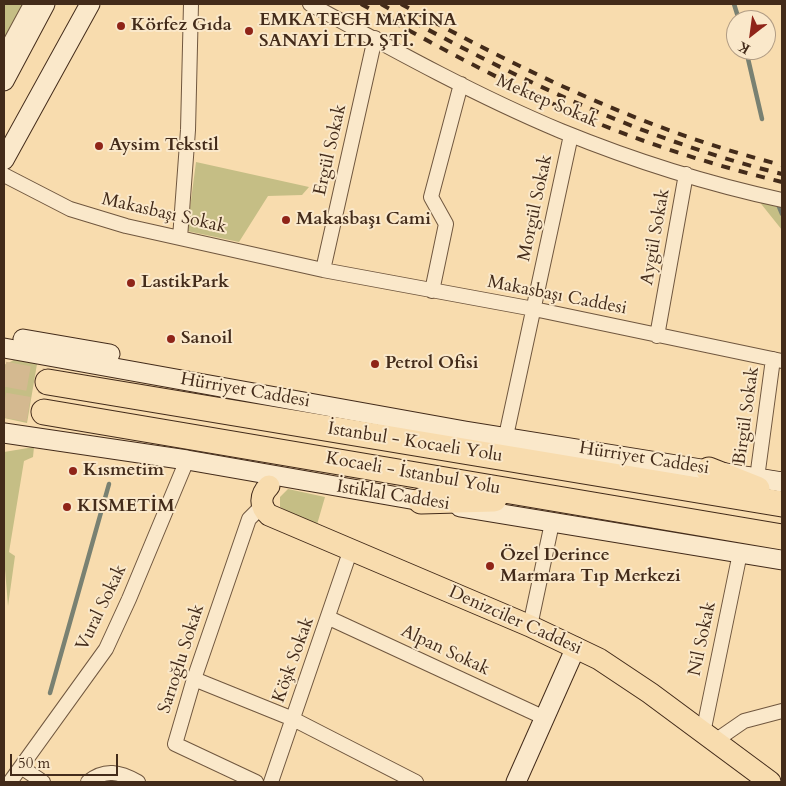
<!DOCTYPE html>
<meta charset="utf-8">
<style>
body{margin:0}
#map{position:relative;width:786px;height:786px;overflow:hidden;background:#f8dcae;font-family:Cardo,serif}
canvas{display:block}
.frame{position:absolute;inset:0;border:5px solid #432b1a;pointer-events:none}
.north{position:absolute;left:726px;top:10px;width:50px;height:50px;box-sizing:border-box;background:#fae8ca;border:1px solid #b19c84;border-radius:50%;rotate:210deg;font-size:14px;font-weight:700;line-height:20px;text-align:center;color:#432b1a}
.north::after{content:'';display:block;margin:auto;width:18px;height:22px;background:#8f2418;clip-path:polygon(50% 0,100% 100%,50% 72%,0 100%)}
.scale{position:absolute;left:10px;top:754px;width:108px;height:22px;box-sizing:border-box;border:2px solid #432b1a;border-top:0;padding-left:6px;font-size:15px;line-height:18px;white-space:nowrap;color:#432b1a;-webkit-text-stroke:4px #fae8ca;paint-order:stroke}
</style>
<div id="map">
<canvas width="786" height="786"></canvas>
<div class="frame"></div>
<div class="north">K</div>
<div class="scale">50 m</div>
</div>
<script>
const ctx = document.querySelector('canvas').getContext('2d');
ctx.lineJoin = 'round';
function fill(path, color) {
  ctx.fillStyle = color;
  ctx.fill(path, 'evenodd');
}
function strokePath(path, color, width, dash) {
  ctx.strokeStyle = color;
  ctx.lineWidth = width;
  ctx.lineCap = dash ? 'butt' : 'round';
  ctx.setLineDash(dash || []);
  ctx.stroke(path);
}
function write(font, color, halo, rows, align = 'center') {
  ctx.font = font + ' Cardo,serif';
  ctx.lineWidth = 4;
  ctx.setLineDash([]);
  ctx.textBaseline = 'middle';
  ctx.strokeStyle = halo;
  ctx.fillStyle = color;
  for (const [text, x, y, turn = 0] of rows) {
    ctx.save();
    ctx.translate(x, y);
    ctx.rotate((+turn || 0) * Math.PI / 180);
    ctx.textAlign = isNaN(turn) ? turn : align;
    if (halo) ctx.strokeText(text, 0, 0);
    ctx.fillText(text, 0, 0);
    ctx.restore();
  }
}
fill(new Path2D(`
 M4,4H23L4,41Z
 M196,162L309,187L302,195L268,196L239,242L187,231Z
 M754,195L782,203V230Z
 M14,360L37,364L27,423L4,418V365Z
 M34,447L33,457L24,461L9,552L15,556L8,606L4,557V452Z
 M288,489L325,497L316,528L280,507V497Z`), '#c5be85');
strokePath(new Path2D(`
 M734,4L739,20
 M746,50L762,119
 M777,202L782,214
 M50,693L109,484`), '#798172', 4.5);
strokePath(new Path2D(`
 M4,374L48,382
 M4,405L44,412`), '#d4b990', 25, [25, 12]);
const street = new Path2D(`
 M310,4C392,49 475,95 561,131C632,160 708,184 782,200
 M4,54L31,4
 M4,175L70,209L126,226L323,270L534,309L782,361
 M180,238L188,130L191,4
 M323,270L375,38
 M432,291L446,224L431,197L461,84
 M657,336L686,174
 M506,436L571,135
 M757,478L773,359
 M329,618L545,718
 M530,626L552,523
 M194,679L293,719L416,782
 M703,733L740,553
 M715,741L744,721L782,711
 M21,767L43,782
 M10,782L106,649L129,599L187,460
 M88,782C105,768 120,772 138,782
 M256,782L175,744L194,679L249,519L262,506
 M271,782L351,549`);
const secondary = new Path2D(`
 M4,81L45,4
 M4,160L90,4
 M23,339L110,354
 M4,348L465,431L782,482
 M4,433L187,460L433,503
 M460,507L782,560
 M516,782L576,647`);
const primary = new Path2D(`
 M269,486C260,495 259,506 269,515L530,626L599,659L650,693L770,782`);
const highway = new Path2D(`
 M48,382L782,504
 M44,412L782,537
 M709,470L757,489
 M421,501L494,499`);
strokePath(street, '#70573f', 16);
strokePath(secondary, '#432b1a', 21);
strokePath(primary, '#432b1a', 23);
strokePath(highway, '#432b1a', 27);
strokePath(street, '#fae8ca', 14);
strokePath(secondary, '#fae8ca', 19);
strokePath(primary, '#f8dcae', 21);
strokePath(highway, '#f8dcae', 25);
strokePath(new Path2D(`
 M361,4C428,41 496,79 567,110C636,141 709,164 782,182
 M381,4C511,76 637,138 782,174
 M401,4C523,71 646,131 782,165`), '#432b1a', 4, [9, 9]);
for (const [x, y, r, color] of [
 [121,26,5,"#8f2418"],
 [249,31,5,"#8f2418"],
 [99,146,5,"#8f2418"],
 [286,220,5,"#8f2418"],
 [131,283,5,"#8f2418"],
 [171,339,5,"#8f2418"],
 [375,364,5,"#8f2418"],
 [73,471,5,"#8f2418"],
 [67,507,5,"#8f2418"],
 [490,566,5,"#8f2418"]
]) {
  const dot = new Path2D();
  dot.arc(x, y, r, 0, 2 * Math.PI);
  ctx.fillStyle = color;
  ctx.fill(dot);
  strokePath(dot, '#fae8ca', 2);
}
write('bold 18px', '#432b1a', '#fae8ca', [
 ["EMKATECH MAKİNA",259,21],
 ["SANAYİ LTD. ŞTİ.",259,42],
 ["Körfez Gıda",131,26],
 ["Aysim Tekstil",109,146],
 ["Makasbaşı Cami",296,220],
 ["LastikPark",141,283],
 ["Sanoil",181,339],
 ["Petrol Ofisi",385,364],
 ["Kısmetim",83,471],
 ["KISMETİM",77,507],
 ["Özel Derince",500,556],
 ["Marmara Tıp Merkezi",500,577]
], 'left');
write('18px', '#432b1a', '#fae8ca', [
 ["Mektep Sokak",547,102,23],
 ["Ergül Sokak",331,150,-77],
 ["Morgül Sokak",536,208,-78],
 ["Makasbaşı Sokak",164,214,13],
 ["Aygül Sokak",656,237,-80],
 ["Makasbaşı Caddesi",557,296,11],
 ["Hürriyet Caddesi",245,391,10],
 ["Birgül Sokak",747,416,-82],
 ["İstanbul - Kocaeli Yolu",415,443,9],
 ["Hürriyet Caddesi",644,459,9],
 ["Kocaeli - İstanbul Yolu",413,474,10],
 ["İstiklal Caddesi",393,496,9],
 ["Vural Sokak",102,608,-64],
 ["Denizciler Caddesi",515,621,24],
 ["Nil Sokak",703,639,-78],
 ["Alpan Sokak",445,651,25],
 ["Sarıoğlu Sokak",182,659,-72],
 ["Köşk Sokak",294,660,-70]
]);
</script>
